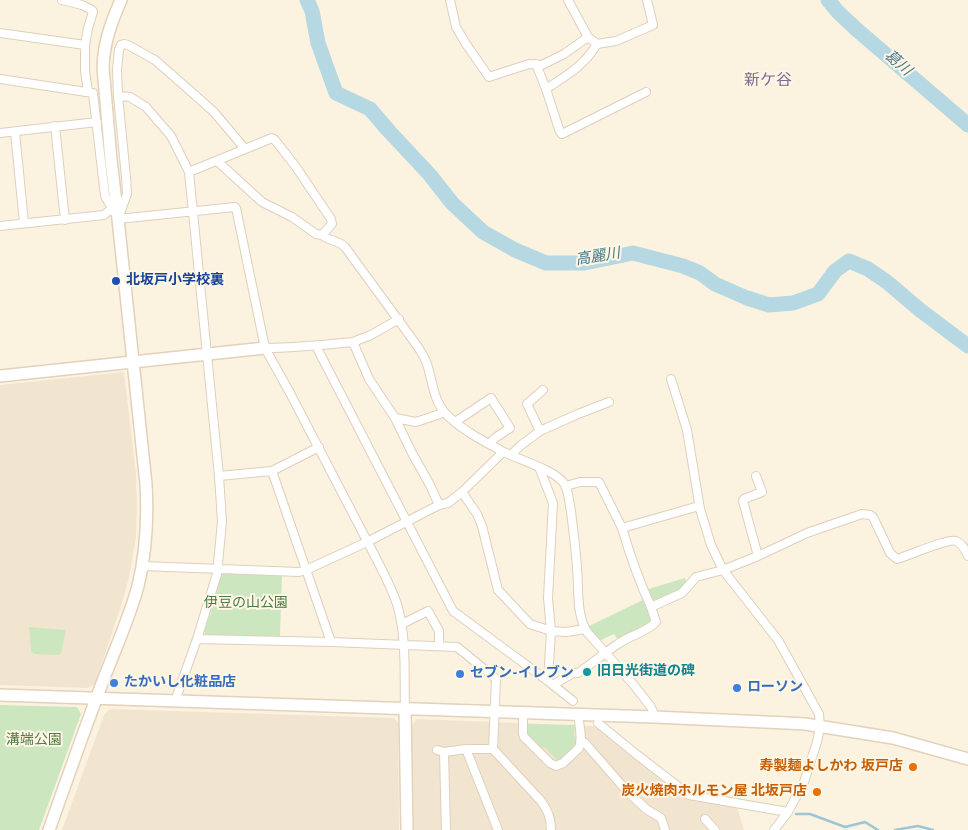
<!DOCTYPE html>
<meta charset="utf-8">
<style>
body{margin:0}
canvas{display:block;background:#fbf3e0}
</style>
<canvas width="968" height="830"></canvas>
<script>
const ctx = document.querySelector('canvas').getContext('2d');
ctx.lineJoin = 'round';
function fill(path, color) {
  ctx.fillStyle = color;
  ctx.fill(path, 'evenodd');
}
function strokePath(path, color, width, dash) {
  ctx.strokeStyle = color;
  ctx.lineWidth = width;
  ctx.lineCap = dash ? 'butt' : 'round';
  ctx.setLineDash(dash || []);
  ctx.stroke(path);
}
function write(font, color, halo, rows, align = 'center') {
  ctx.font = font + ' Overpass,"Noto Sans JP",sans-serif';
  ctx.lineWidth = 4;
  ctx.setLineDash([]);
  ctx.textBaseline = 'middle';
  ctx.strokeStyle = halo;
  ctx.fillStyle = color;
  for (const [text, x, y, turn = 0] of rows) {
    ctx.save();
    ctx.translate(x, y);
    ctx.rotate((+turn || 0) * Math.PI / 180);
    ctx.textAlign = isNaN(turn) ? turn : align;
    if (halo) ctx.strokeText(text, 0, 0);
    ctx.fillText(text, 0, 0);
    ctx.restore();
  }
}
fill(new Path2D(`
 M124,372L136,473L137,506L136,537L129,578L120,609L95,684L88,688L0,685V385Z
 M110,709L394,718L398,722L399,830H62L104,715Z
 M417,719L594,726L687,796L737,807L744,830H414L412,725Z`), '#f2e5cf');
fill(new Path2D(`
 M224,572L282,575L280,637L206,635L204,632L212,609L220,576Z
 M685,578L687,585L683,590L652,604L645,590Z
 M645,599C648,607 654,617 649,625L618,640L614,634L599,641L587,627Z
 M29,627L66,630L61,653L59,655L34,654L31,651Z
 M0,705L77,707L81,714L39,830H0Z
 M526,724L575,725L574,735L578,743L576,746L562,761L557,760L544,747L541,749C532,741 525,736 526,724Z`), '#cce7c0');
strokePath(new Path2D(`
 M796,814H810L845,827L865,822L878,830
 M895,830L918,826L933,830`), '#9dc6d4', 2.5);
strokePath(new Path2D(`
 M307,0L312,11L318,43L336,93L370,109L388,130L430,175L452,203L483,232L515,250L546,263H585L633,253L683,266L700,273L715,284L747,298L769,305L793,303L818,294L835,271L849,261L868,269L887,282L920,310L968,346
 M828,0L838,12L856,29L968,125`), '#b6d8e2', 15);
const street = new Path2D(`
 M62,0L82,5L92,10L93,12L88,28L85,45
 M450,0L456,27L466,44L489,77L529,64L542,65L564,54L588,37
 M568,0L588,37L597,44L616,41L653,25L647,0
 M0,33L85,45V71L88,92
 M536,64L546,89L560,132L562,134L646,92
 M0,79L93,93L105,196L116,215
 M546,89C567,75 584,66 597,44
 M118,96L130,97L146,107L171,136L189,172L219,476L222,522L217,574L197,639L175,701
 M55,126L65,220
 M15,132L24,223
 M0,133L97,122
 M189,172L272,138L275,140L296,167L331,219L332,224L322,235L316,234L292,217L262,202L217,161
 M119,216L127,194L126,177L118,96L117,69L119,50L121,45L124,44L128,45L155,60L187,88L214,112L245,149
 M118,219L235,207L236,208L265,348L290,393L378,562C385,576 392,589 397,604C407,638 404,674 405,709
 M0,226L104,215L111,209
 M322,235C329,241 338,240 345,247L418,347C421,352 425,358 427,364C433,382 433,402 448,416C464,431 483,441 502,451C518,460 557,470 565,485C569,493 569,503 571,511C573,530 576,549 577,568C579,589 576,614 587,632L633,684L651,707L655,717
 M353,342L371,335L399,319
 M316,346L453,611L548,681
 M265,348C295,348 323,345 353,342L369,379L395,418L412,453L430,485L439,505
 M671,379L687,430L700,509L711,545L723,570L778,640L819,714L820,727L817,742L804,782L788,812L774,830
 M395,418L416,422L440,414L443,411
 M455,422L491,398L510,428L495,438L489,444
 M540,431L578,414L609,402
 M511,455L520,446L540,431L527,404L543,390
 M539,467L553,503L548,598L551,631L566,632L585,629
 M272,471L331,642
 M219,476L272,471L319,447
 M756,476L762,492L744,499L743,501L758,556
 M566,486L580,482H599L622,528
 M462,492L477,514L482,526L498,590L530,624L551,631L548,681L573,701
 M142,566L299,572L306,570L367,542L439,505L448,503L462,492L503,452
 M651,607C639,581 630,555 622,528L699,506
 M402,624L428,611L439,631V646
 M197,639L331,642L457,647L494,677L496,679L493,749
 M553,685L573,673H578C592,664 604,653 618,644C630,635 646,633 656,622L651,607L682,593L696,577L723,570L758,556L807,533L862,514L870,515L873,517L890,553L897,559C908,556 948,538 956,541C963,544 965,550 968,556
 M523,712V734L524,737L550,763L556,766L563,763L579,748C583,738 579,725 578,714
 M598,723L636,754L689,795L788,812
 M581,741L585,743L625,789L646,809L661,818L665,830
 M466,749L498,830
 M437,750L444,752L466,749H493L541,801C548,811 551,818 551,830
 M444,752L446,830
 M705,819L715,830`);
const secondary = new Path2D(`
 M0,376L265,348
 M0,695L655,717L787,723L805,724L893,738L968,759
 M405,709L407,830
 M49,830C65,785 81,739 98,694C111,658 128,623 138,586C146,553 148,518 146,484L118,219L111,160L103,67C104,42 111,23 121,0`);
strokePath(street, '#decfbd', 10);
strokePath(secondary, '#e3d1bb', 14);
strokePath(street, '#fff', 8);
strokePath(secondary, '#fff', 11);
for (const [x, y, r, color] of [
 [116,281,5,"#1a4fb4"],
 [587,672,5,"#0f9aa8"],
 [460,674,5,"#3f7fe0"],
 [114,683,5,"#3f7fe0"],
 [737,688,5,"#3f7fe0"],
 [913,767,5,"#e8710a"],
 [817,792,5,"#e8710a"]
]) {
  const dot = new Path2D();
  dot.arc(x, y, r, 0, 2 * Math.PI);
  ctx.fillStyle = color;
  ctx.fill(dot);
  strokePath(dot, '#fef7e6', 2);
}
write('bold 14px', '#164399', '#fef7e6', [
 ["北坂戸小学校裏",126,281]
], 'left');
write('14px', '#507a44', '#fef7e6', [
 ["伊豆の山公園",246,604],
 ["溝端公園",34,741]
]);
write('bold 14px', '#0d838f', '#fef7e6', [
 ["旧日光街道の碑",597,672]
], 'left');
write('bold 14px', '#366cbe', '#fef7e6', [
 ["セブン-イレブン",470,674],
 ["たかいし化粧品店",124,683],
 ["ローソン",747,688]
], 'left');
write('bold 14px', '#c56008', '#fef7e6', [
 ["寿製麺よしかわ 坂戸店",903,767],
 ["炭火焼肉ホルモン屋 北坂戸店",807,792]
], 'right');
write('italic 15px', '#477889', '#fef7e6', [
 ["葛川",897,64,41],
 ["高麗川",598,258,-9]
]);
write('16px', '#876593', '#fef7e6', [
 ["新ケ谷",768,82]
]);
</script>
